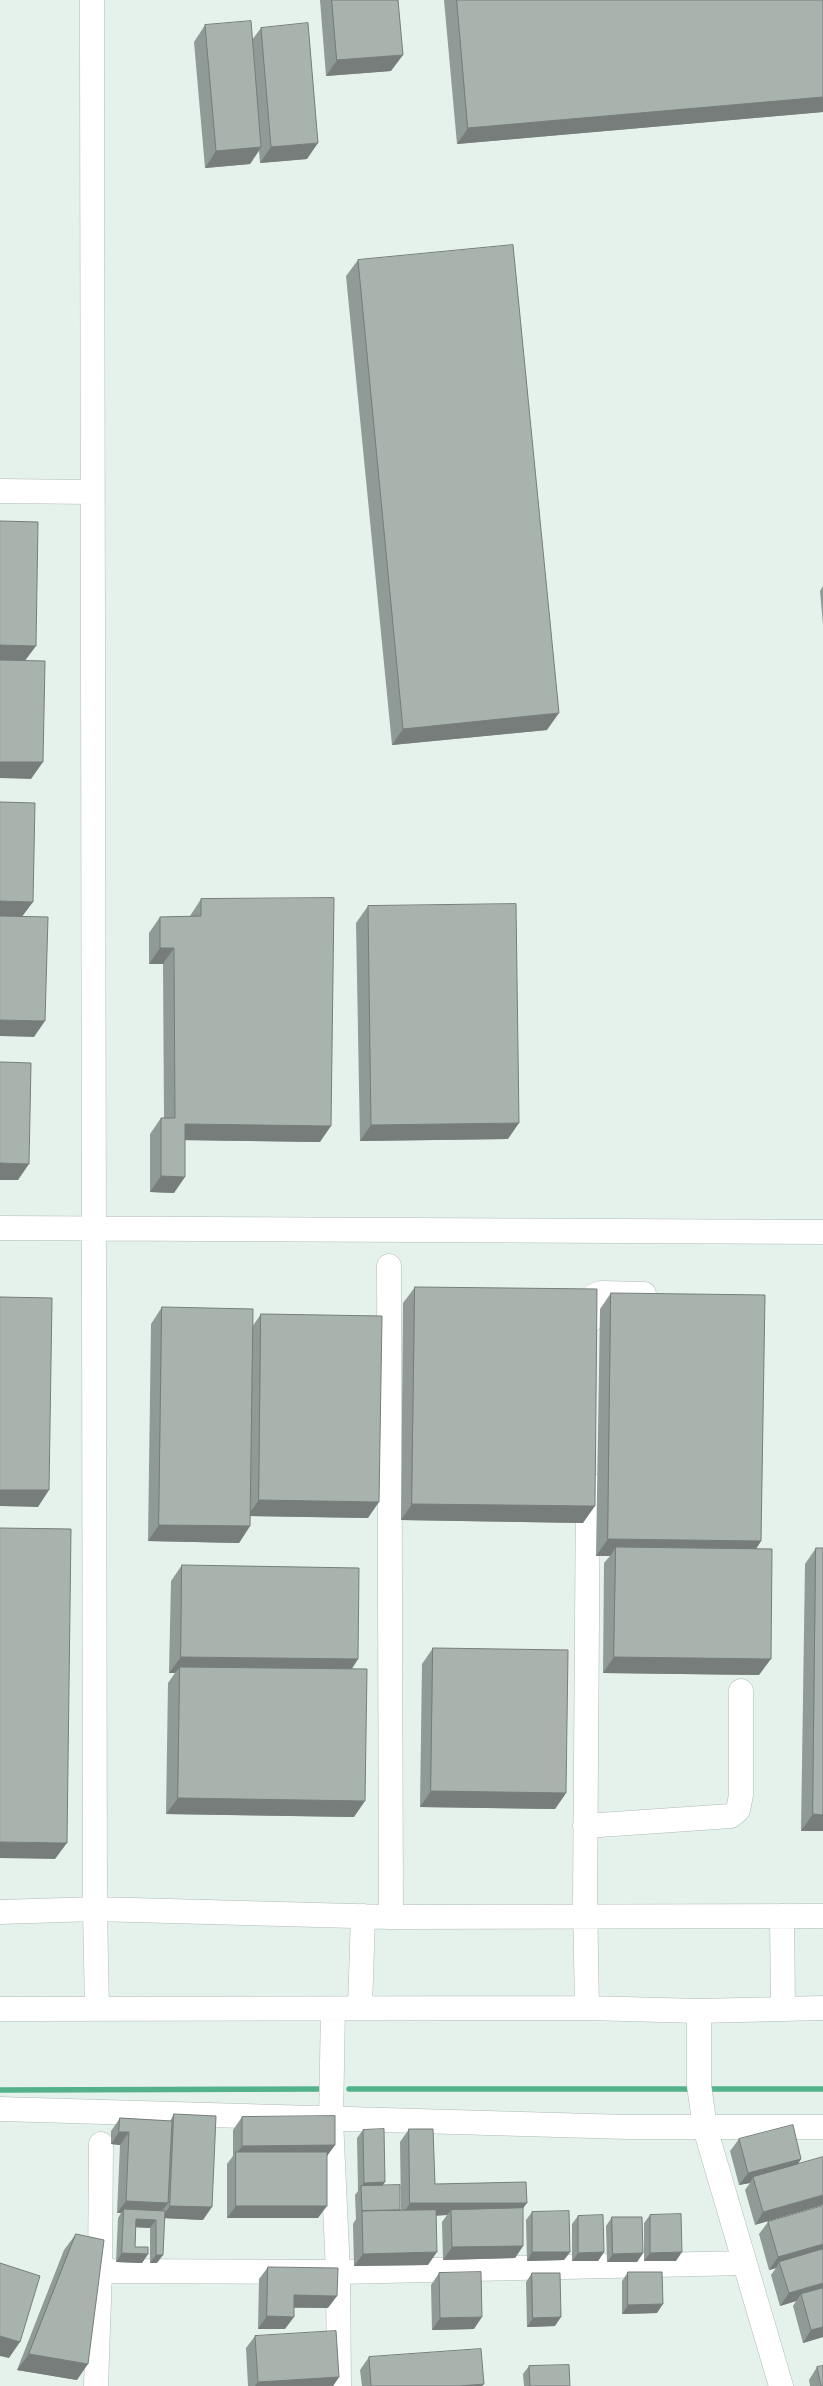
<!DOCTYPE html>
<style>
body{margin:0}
canvas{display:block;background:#e5f1eb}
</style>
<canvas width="823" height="2386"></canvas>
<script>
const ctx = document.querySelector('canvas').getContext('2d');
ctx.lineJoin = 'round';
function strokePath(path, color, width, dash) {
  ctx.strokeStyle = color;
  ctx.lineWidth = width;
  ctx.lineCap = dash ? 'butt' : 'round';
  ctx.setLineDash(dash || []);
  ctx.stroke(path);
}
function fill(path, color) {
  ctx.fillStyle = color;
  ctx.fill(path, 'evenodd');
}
strokePath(new Path2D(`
 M349,2089H694
 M706,2089H823
 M0,2090L325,2089`), '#53b28b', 5.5);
const minor = new Path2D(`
 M92,0C91,636 96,1272 95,1909L97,2009
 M0,491L91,492
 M0,1228L823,1232
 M389,1266L391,1917
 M589,1322V1305L595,1295L601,1293L644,1294
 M585,1826L731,1816L738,1810L741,1795V1691
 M0,1912L95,1909L391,1917L823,1916
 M782,1916L783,2008
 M360,2008L363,1916
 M587,2008L585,1899L588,1483
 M0,2009L587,2008L699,2011L823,2008
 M333,2009L331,2120L338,2272L339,2386
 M699,2011V2085L705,2128L781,2386
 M0,2109L627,2127H823
 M100,2271L338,2272L745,2263
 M96,2386L100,2271L101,2144`);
strokePath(minor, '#afbbb5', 25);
strokePath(minor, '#fff', 24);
fill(new Path2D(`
 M320,0H398L391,71L326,76Z
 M444,0H823V112L457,144Z
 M205,25L252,40L261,28L307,159L260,163L259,151L250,164L205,168L194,42Z
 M358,260L547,730L392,745L346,276Z
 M823,586V625L820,591Z
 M201,899L320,1142L185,1140L174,1193L150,1192V1134L161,1118H164L163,964H149V933L160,917L190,916Z
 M368,906L508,1139L360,1141L356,923Z
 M415,1287L583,1523L401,1520L403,1303Z
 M611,1293L761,1541L756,1549L759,1675L603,1673L604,1563L610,1556H596L600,1309Z
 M162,1307L252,1327L261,1314L368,1518L250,1516V1526L239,1543L148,1541L151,1324Z
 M816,1548H823V1831H801L805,1564Z
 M182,1565L358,1659L352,1669L354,1817L166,1814L168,1683L175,1673H169L171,1581Z
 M433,1648L566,1793L555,1809L420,1807L422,1664Z
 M174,2114L203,2220L165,2218L157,2263H150V2228L136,2227L135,2247L148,2254L142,2263L116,2262L118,2218L121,2213H117L120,2145L111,2144V2131L120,2118L170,2121Z
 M242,2117L335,2145L327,2156L318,2218H227V2164L233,2156V2130Z
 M409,2129L435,2184L523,2208V2246L515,2258L443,2260L442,2222L447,2215L436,2216L428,2265L354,2266L353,2224L356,2219L355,2195L358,2191L357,2138L363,2130L383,2186L400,2210H401L400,2142Z
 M739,2139L801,2159L755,2225L745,2190L750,2183L739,2185L730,2151Z
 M532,2212L570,2252L564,2260L527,2261L526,2220Z
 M650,2215L676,2261H644V2223Z
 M578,2216L604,2252L598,2261H572V2224Z
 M612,2217L643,2253L637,2262H607L606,2226Z
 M768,2222L823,2337L803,2343L793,2306L796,2301L780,2306L771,2275L776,2268L769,2270L759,2234Z
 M76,2234L77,2380L17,2370L64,2250Z
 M268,2267L328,2308H294L285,2329H258L259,2279Z
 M628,2272L657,2313L622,2314V2281Z
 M439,2273L474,2329L432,2330L431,2285Z
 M532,2273L555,2326L527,2327L526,2282Z
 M255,2336L339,2377L333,2386H248L246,2348Z
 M369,2357L482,2386H362L360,2370Z
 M529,2366L570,2386H524L523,2374Z
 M817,2367L823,2386H810L809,2380Z`), '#909a96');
fill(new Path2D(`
 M403,55L391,71L326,76L337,60Z
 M823,97V112L457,144L468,128Z
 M318,143L307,159L260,163L271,147Z
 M261,147L250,164L205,168L216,151Z
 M0,645L36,646L24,662H0Z
 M559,713L547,730L392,745L403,729Z
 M0,762H43L31,779L0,778Z
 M0,901L33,902L21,918H0Z
 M160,948H174L163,964H149Z
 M0,1020L45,1021L34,1037L0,1036Z
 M519,1123L508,1139L360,1141L371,1125Z
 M185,1124L331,1126L320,1142L174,1140Z
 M0,1163L29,1164L18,1180H0Z
 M161,1176L185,1177L174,1193L150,1192Z
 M0,1490H49L38,1507L0,1506Z
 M259,1500L379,1502L368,1518L247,1516Z
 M412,1504L595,1506L583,1523L401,1520Z
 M159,1525L250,1526L239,1543L148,1541Z
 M608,1539L761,1541L750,1558L616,1547L610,1556H596Z
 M181,1657L358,1659L347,1675L180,1667L175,1673H169Z
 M614,1657L771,1659L759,1675L603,1673Z
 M431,1791L566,1793L555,1809L420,1807Z
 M178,1798L365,1801L354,1817L166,1814Z
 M813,1814L823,1815V1831H801Z
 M0,1842L67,1843L55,1859L0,1858Z
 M119,2132H129L120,2145L111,2144Z
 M335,2145L326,2157L236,2154L242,2146Z
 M801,2159L793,2172L753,2177L750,2183L739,2185L748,2173Z
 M385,2182L379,2191L361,2186L358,2191L364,2183Z
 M823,2195V2205L755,2225L763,2212Z
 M126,2201L168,2203L159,2215L124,2209L121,2213H117Z
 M410,2203H527L518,2215L451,2210L447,2215L402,2216Z
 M170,2206L212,2207L203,2220L161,2218Z
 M236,2206H327L318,2218H227Z
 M136,2219L156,2220L150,2228L130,2227Z
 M823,2244V2254L779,2262L776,2268L769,2270L778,2257Z
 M523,2246L515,2258L443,2260L452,2247Z
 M437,2252L428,2265L354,2266L363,2254Z
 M532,2252H570L564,2260L527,2261Z
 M604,2252L598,2261H572L578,2253Z
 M682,2252L676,2261H644L650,2253Z
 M122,2253L148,2254L142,2263L116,2262Z
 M643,2253L637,2262H607L613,2254Z
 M156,2255H163L157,2263H150Z
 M823,2283V2293L801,2294L796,2301L780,2306L789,2293Z
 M294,2295L337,2296L328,2308L285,2307Z
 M663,2304L657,2313L622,2314L628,2305Z
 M267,2316L294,2317L285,2329H258Z
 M482,2317L474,2329L432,2330L440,2318Z
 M561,2317L555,2326L527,2327L533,2318Z
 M823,2327V2337L803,2343L811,2330Z
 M0,2336L20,2342L9,2358L0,2356Z
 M29,2354L88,2364L77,2380L17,2370Z
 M339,2377L333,2386H255L258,2382Z
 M484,2384L482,2386H460Z`), '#767d7a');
const building = new Path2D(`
 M332,0H398L403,55L337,60Z
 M457,0H823V97L468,128Z
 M251,21L261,147L216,151L205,25Z
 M308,23L318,143L271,147L261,28Z
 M513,245L559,713L403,729L358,260Z
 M0,521L38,522L36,646L0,645Z
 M0,660L45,661L43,762H0Z
 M0,802L35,803L33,902L0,901Z
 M334,898L331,1126L185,1124V1177L161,1176V1118H175L174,948H160V917L201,916V899Z
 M516,904L519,1123L371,1125L368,906Z
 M0,916L48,917L45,1021L0,1020Z
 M0,1062L31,1063L29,1164L0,1163Z
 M415,1287L597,1289L595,1506L412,1504Z
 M611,1293L765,1295L761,1541L608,1539Z
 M0,1297L52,1298L49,1490H0Z
 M162,1307L253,1309L250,1526L159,1525Z
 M261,1314L382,1316L379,1502L259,1500Z
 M0,1528L71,1529L67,1843L0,1842Z
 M616,1547L772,1549L771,1659L614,1657Z
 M816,1548H823V1815L813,1814Z
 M182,1565L359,1568L358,1659L181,1657Z
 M433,1648L568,1650L566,1793L431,1791Z
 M180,1667L367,1669L365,1801L178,1798Z
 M174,2114L216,2116L212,2207L170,2206Z
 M335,2116V2145L242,2146V2117Z
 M120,2118L172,2121L168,2203L126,2201L129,2132H119Z
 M793,2125L801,2159L748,2173L739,2139Z
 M384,2129L385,2182L364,2183L363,2130Z
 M409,2129H433L435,2184L526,2182L527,2203H410Z
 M236,2152H327V2206H236Z
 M823,2157V2195L763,2212L753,2177Z
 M400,2185V2210L362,2211L361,2186Z
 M823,2206V2244L778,2257L768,2222Z
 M523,2208V2246L452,2247L451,2210Z
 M124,2209L165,2211L163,2255H156V2220L136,2219L135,2247H148V2254L122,2253Z
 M436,2210L437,2252L363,2254L362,2211Z
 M569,2211L570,2252H532V2212Z
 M681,2214L682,2252L650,2253V2215Z
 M603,2215L604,2252L578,2253V2216Z
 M612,2217H642L643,2253L613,2254Z
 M76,2234L104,2240L88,2364L29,2354Z
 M823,2249V2283L789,2293L779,2262Z
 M0,2263L40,2276L20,2342L0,2336Z
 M268,2267L338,2268L337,2296L294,2295V2317L267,2316Z
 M481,2272L482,2317L440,2318L439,2273Z
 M628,2272H662L663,2304L628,2305Z
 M532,2273H560L561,2317L533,2318Z
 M823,2288V2327L811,2330L801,2294Z
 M336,2331L339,2377L258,2382L255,2336Z
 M481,2349L484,2384L460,2386H371L369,2357Z
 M569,2365L570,2386H530L529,2366Z
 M823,2366V2386H821L817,2367Z`);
fill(building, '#a8b3ae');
strokePath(building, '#767d7a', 1);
</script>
